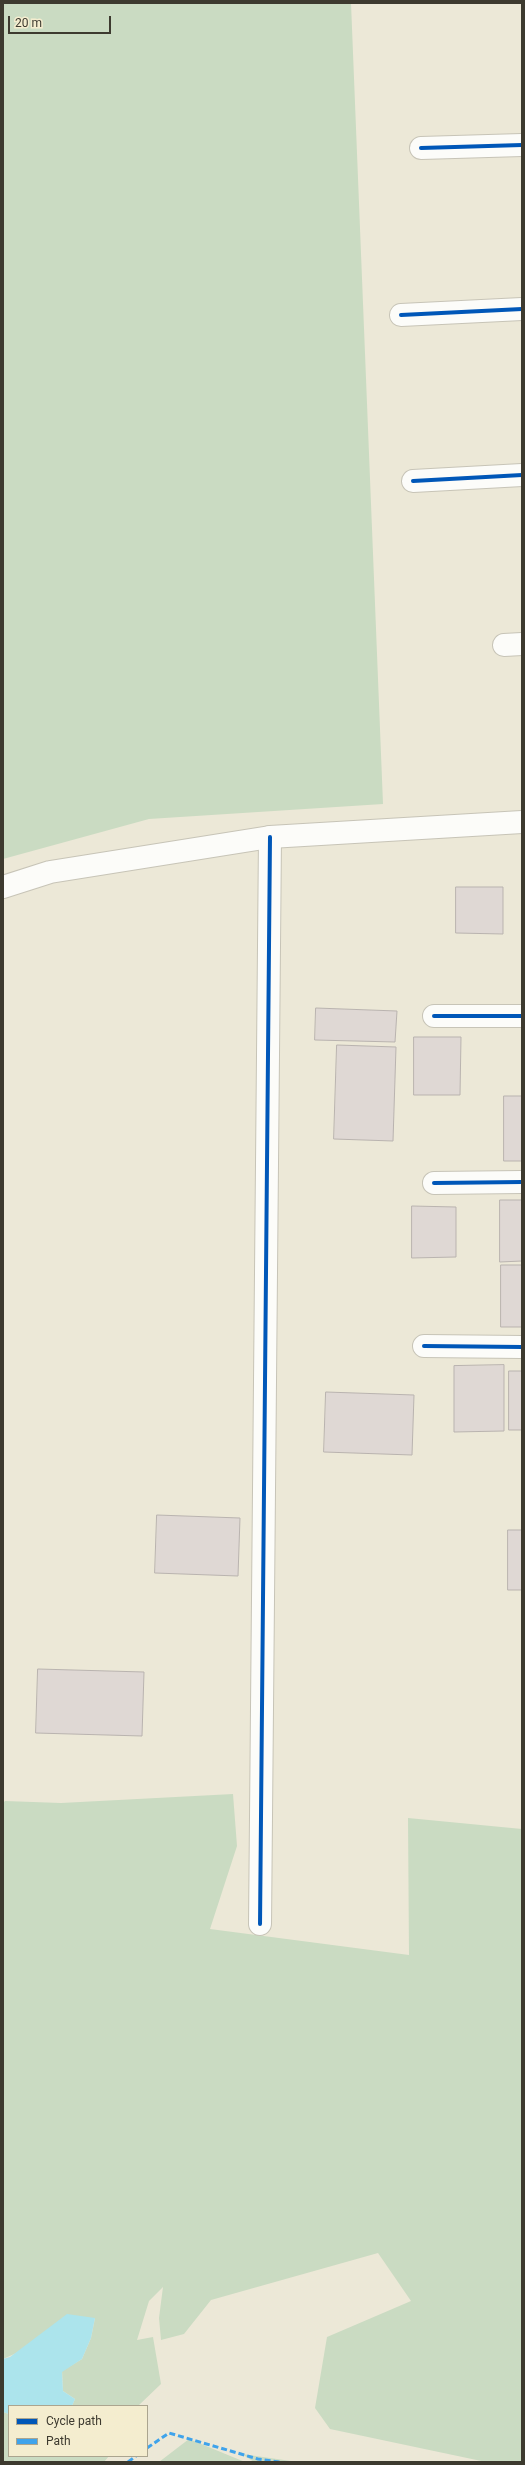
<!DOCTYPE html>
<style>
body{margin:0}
#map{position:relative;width:525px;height:2465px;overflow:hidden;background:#ece8d7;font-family:Roboto,sans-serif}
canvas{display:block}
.frame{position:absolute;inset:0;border:4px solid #3d3a2f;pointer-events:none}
.legend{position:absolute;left:8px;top:2405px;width:140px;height:52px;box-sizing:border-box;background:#f4edcf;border:1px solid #aba58f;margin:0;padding:5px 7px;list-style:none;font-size:12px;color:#3d3a2f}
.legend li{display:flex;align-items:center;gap:8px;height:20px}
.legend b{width:20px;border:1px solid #aba58f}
.scale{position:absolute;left:8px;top:16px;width:103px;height:18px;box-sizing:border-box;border:2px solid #3d3a2f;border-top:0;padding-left:5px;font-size:12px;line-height:14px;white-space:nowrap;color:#3d3a2f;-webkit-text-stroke:3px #f4edcf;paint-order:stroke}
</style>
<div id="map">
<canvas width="525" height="2465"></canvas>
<div class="frame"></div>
<ul class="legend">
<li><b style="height:5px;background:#0057b8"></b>Cycle path</li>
<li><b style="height:5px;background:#3fa3eb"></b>Path</li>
</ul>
<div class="scale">20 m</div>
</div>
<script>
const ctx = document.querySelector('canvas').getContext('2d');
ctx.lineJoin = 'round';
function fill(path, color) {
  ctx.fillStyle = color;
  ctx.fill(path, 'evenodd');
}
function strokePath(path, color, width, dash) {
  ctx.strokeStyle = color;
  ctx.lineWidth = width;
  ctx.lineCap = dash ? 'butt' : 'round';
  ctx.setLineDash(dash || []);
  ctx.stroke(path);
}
fill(new Path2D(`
 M3,3H351L383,804L149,819L3,859Z
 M233,1794L237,1846L210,1929L409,1955L408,1818L522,1829V2462H486L330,2429L315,2408L327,2337L411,2301L378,2253L211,2300L184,2334L161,2340L159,2318L163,2287L149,2301L137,2340L153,2337L161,2384L138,2406H72L75,2399L63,2391L62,2371L82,2359L91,2338L95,2318L3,2359V1803L5,1801L61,1803Z
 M3,2412L9,2414V2456H109L104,2462H3Z
 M189,2439L245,2462H159Z
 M242,2454L298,2462H254Z`), '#cadbc2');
fill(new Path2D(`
 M67,2314L95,2318L91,2338L82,2359L62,2372L63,2391L75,2399L72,2406H9V2414L3,2412V2359L10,2357Z`), '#ace4ec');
const building = new Path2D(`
 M456,887H503V934L456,933Z
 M316,1008L397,1011L395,1042L315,1040Z
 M414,1037H461L460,1095H414Z
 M337,1045L396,1047L393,1141L334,1139Z
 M504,1096H522V1161H504Z
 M500,1200H522V1261L500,1262Z
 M412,1206L456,1207V1257L412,1258Z
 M501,1265H522V1327H501Z
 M504,1365V1431L454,1432V1366Z
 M509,1371H522V1430H509Z
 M326,1392L414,1395L412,1455L324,1452Z
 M157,1515L240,1518L238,1576L155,1573Z
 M508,1530H522V1590H508Z
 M38,1669L144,1672L142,1736L36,1733Z`);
fill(building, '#dfd8d4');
strokePath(building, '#b9b3af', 1);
const street = new Path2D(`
 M421,148L522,145
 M401,315L522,309
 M413,481L522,475
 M504,645L522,644
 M434,1016H522
 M434,1183L522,1182
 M424,1346L522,1347
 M260,1924L270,837`);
const secondary = new Path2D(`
 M3,887L50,872L270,837L522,822`);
strokePath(street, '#c7c4b7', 24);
strokePath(secondary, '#c7c4b7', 24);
strokePath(street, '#fcfcf9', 22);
strokePath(secondary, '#fcfcf9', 22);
strokePath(new Path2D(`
 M147,2448L169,2433L258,2459L280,2462
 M128,2462L136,2456`), '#3fa3eb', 3, [6, 3]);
strokePath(new Path2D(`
 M421,148L522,145
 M401,315L522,309
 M413,481L522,475
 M434,1016H522
 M434,1183L522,1182
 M424,1346L522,1347
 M260,1924L270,837`), '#0057b8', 4);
</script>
